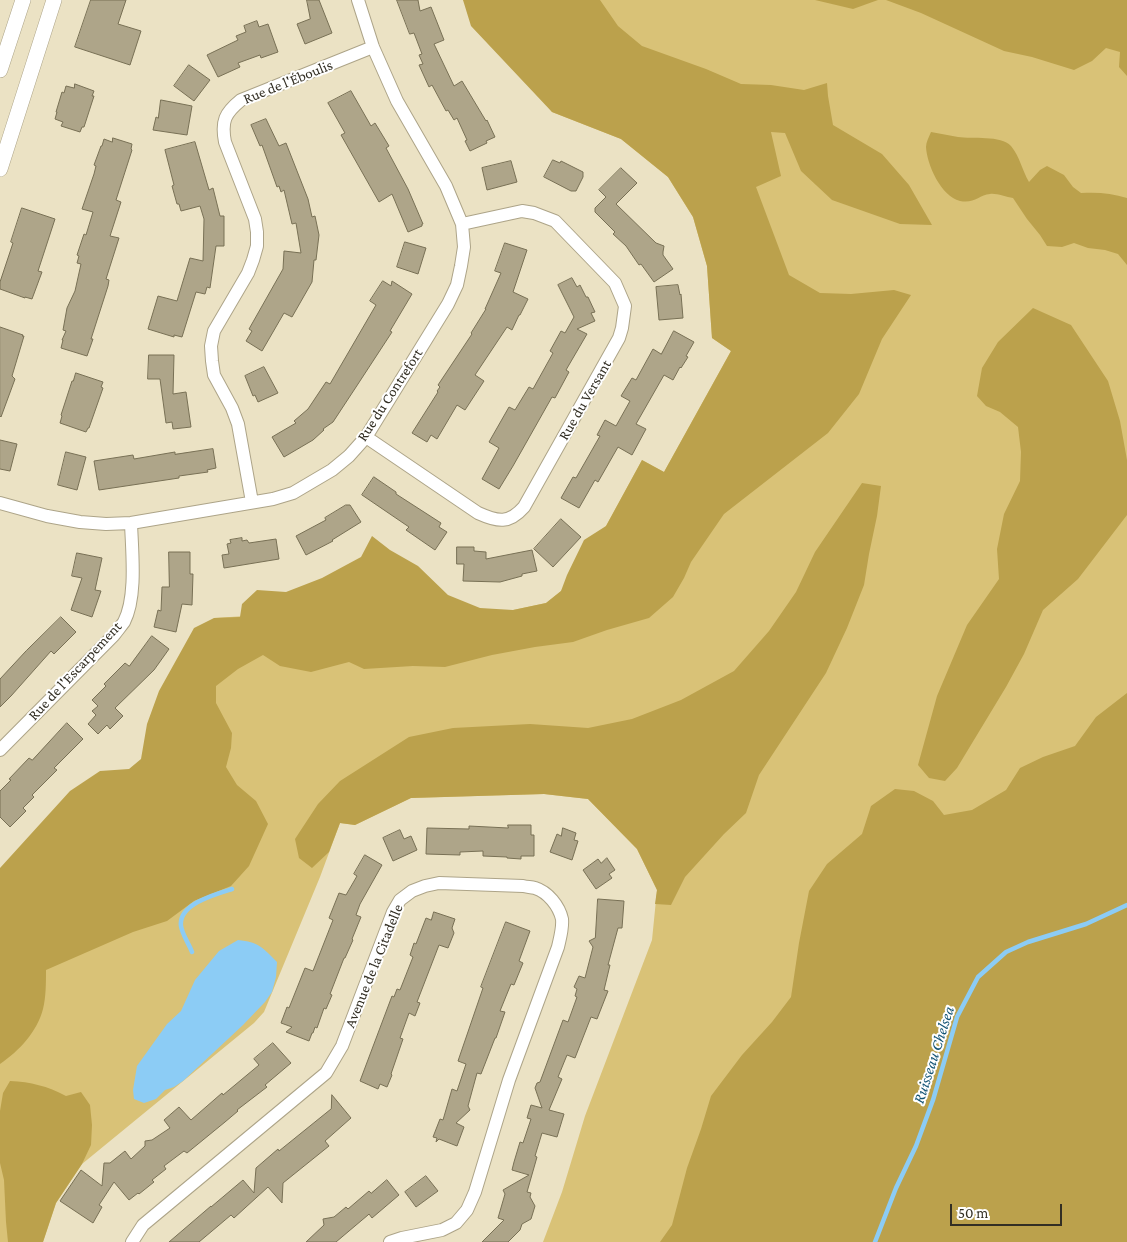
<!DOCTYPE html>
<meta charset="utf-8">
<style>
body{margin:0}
#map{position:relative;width:1127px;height:1242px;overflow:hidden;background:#ebe2c4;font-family:"Crimson Pro",serif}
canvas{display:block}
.scale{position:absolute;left:950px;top:1204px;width:112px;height:22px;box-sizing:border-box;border:2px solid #332f24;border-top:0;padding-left:6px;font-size:15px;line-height:18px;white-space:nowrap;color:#332f24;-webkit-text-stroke:4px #fff;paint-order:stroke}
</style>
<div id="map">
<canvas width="1127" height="1242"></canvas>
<div class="scale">50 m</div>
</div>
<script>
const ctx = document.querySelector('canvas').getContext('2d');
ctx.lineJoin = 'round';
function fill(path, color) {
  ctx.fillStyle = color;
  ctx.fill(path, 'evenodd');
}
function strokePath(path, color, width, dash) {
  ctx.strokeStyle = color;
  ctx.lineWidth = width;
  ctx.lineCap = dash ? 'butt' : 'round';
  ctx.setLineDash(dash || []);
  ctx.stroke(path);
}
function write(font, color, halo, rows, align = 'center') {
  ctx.font = font + ' "Crimson Pro",serif';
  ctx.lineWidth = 4;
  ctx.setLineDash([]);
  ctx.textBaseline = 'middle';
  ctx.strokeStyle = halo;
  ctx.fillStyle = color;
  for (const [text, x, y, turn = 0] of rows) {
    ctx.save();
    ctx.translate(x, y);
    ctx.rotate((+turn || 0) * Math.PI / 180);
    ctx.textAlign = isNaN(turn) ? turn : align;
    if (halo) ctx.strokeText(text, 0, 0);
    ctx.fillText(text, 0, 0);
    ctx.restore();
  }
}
fill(new Path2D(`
 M463,0H1127V905L875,1242H543L562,1192L585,1116L652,940L657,890L637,849L588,799L544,794L411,798L355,825L340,823L320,877L264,1012L254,1023L82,1164L56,1203L43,1242H0V875L148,763L214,618L451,603L495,612L513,610L546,603L561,591L606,526L642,460L664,472L731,351L712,338L707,266L693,217L668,177L621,139L552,112Z`), '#d9c277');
fill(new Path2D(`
 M463,0H600L618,26L642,46L706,69L741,84L771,85L804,90L827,83L828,96L833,125L882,154L909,185L932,225L900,224L832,200L801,171L785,133L771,132L781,176L756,187L789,275L820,293L851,294L894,290L911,295L882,339L859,394L828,433L724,514L691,562L684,578L673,597L649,618L607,630L573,642L535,647L492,655L445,667L413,666L364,669L349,662L311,672L280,666L263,655L238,669L216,686V703L232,733L231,748L226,767L237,785L256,801L268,824L249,866L231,886L194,901L167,921L133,932L46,970C46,983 46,997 43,1009C37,1032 19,1051 0,1064V868L70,791L100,771L129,769L141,759L147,724L159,691L194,628L214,618L240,617L242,604L257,590L286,592L322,578L361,557L372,536L390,550L418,566L448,595L480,608L513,610L546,603L561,591L567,575L584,540L606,526L642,460L664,472L731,351L712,338L707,266L693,217L668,177L621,139L552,112L471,26Z
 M815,0H878L853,9Z
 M886,0H1127V76L1119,67L1120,52L1106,48L1092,61L1074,70L1032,57L1004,51L921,13Z
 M931,132C940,134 949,135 958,137C972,139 1001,135 1011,146C1020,157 1022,170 1029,182L1040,170L1047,166L1064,175L1073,187L1081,193C1097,192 1112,193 1127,198V265L1118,254L1105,250L1088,248L1074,243L1062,247L1047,246L1040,235L1027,219L1013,198C1006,197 996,193 990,194C979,195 974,204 960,201C941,196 927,165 926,147C926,142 929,137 931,132Z
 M1033,308L1071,325L1108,381L1120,421L1127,460V515L1078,579L1043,610L1024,654L1006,687L957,768L945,781L929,778L918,765L937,696L967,625L999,579L997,549L1004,514L1020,481L1021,452L1018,427L1000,412L986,406L977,396L982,368L998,342Z
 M862,483L881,486L877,516L869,554L864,585L847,628L826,673L759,775L746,813L724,834L685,877L671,905L655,904L657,890L637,849L588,799L544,794L411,798L355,825L340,823L329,852L312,868L299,858L295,839L318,804L340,781L409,737L453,728L530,724L588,728L632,719L681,700L734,671L769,631L796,592L815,552Z
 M1127,693V1242H660L672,1225L687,1168L701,1129L711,1096L742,1055L772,1022L791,997L799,943L809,891L827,864L862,834L871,806L895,789L914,791L933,801L944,815L972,810L1006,790L1020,768L1043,757L1075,746L1096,717Z
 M10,1081C31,1082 47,1086 66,1096L81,1092L90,1105L92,1125L91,1145L82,1164L56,1203L43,1242H8L6,1222L4,1180L0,1163V1111L3,1093Z`), '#bba14c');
fill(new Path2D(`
 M238,940C259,942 262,947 277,962L276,977L272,992L265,1002L243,1025L183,1081L174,1087L165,1090L156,1099L144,1103L134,1099L133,1090L137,1066L167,1024L181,1011L195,980L219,951Z`), '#8cccf5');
strokePath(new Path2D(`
 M192,952C189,944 182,934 181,926C178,904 216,894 232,889
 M875,1242L896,1188L916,1146L933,1100L957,1017L978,977L1006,952L1028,942L1086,924L1127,905`), '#8cccf5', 4.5);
const building = new Path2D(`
 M91,0H126L118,24L141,31L130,65L75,47Z
 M307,0H319L332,33L305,44L297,24L310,19Z
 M397,0H418L420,11L431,7L444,40L434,44L454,86L462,81L486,121L487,120L495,137L486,141L487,143L470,151L465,141L467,140L457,118L454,120L448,110L446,111L432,85L429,87L419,65L423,64L419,55L422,54L414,33L410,34Z
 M257,21L259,27L268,24L278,52L261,58L260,55L238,63L240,67L218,77L207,55L238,40L236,36L246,32L244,26Z
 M189,65L210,80L194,101L174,86Z
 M75,84L94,91L92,96H94L84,127H82L80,132L61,126L63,122L55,119L57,112H56L62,92L64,93L66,86L74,88Z
 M351,91L371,126L375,123L389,146L386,148L408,189L423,224H422V226L408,232L392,194L379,202L341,135L345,133L328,103Z
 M161,100L192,106L187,135L153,130L156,117L158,118Z
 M266,119L279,146L286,143L308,199L312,217L315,216L319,235L316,260H314L312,282L292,317L284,313L262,351L246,341L252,331L249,329L283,269L284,251L301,253L296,223L292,224L284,190L281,192L279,186L277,187L262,145L260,146L251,125Z
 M113,138L132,144L131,149L132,150L116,200L121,202L110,236L119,238L106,279L109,280L108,286L91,339H93L87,356L61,348L63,340H62L66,331L63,330L67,308L75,291L81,264L77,263L79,256L77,255L84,234L86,235L93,212L82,209L94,174L96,166L94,165L101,146H102L104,139L112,142Z
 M195,142L209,190L213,188L220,216H224V246H216L210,288L207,287L205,294L196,292L182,337L174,335V337L148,329L158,296L177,301L190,258L203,261L204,219L200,206L181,211L179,204H177L172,186L174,185L165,150Z
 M553,160L560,163L561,161L583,172V177L576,191H571L544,177Z
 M511,161L517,182L487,190L482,168Z
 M621,168L637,183L616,204L656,243L664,246L663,252V255L673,269L654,282L641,264L639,265L626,246L613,234L615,232L595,212V208L606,197L599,190Z
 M22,208L55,219L38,271L42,272L32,299L25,297V298L0,289V282L13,243L11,242Z
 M405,242L426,248L418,274L397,267Z
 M505,243L527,250L513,292L528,299L520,315H519L512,330L507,327L475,375L484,381L465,410L457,405L437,439L431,435L427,442L412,433L438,392L437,391L440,387L438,385L472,334L471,333L486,309H485L501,273L495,271Z
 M572,278L577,287L580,285L586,297H588L595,312L591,313L595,321L577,329L587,334L566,370L569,372L555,398L552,397L513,466L499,489L482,479L499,448L489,442L509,407L515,410L529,387L533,389L553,353L550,351L561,331L565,333L574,317L558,285Z
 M383,281L391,286L392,281L412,294L390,331L392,332L358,384L333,422L323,429L324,430L313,440L284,457L272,437L296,423L294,421L308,409L326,382L330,384L376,305L370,301Z
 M678,285L680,295L681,294L683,318L659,320L656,287Z
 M0,327L23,335L22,336H24L12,376L15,379L1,417L0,416Z
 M674,331L694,342L686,356L688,357L681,368L680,367L673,380L664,375L636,424L646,429L632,455L618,447L598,482L595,480L579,508L561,498L573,477L576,478L600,436L597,435L605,420L616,426L630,401L621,396L632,378L636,380L653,349L661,354Z
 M149,355H174L173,394L186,392L191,427L173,429L172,422L166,423L160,379H148Z
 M264,367L278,393L258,402L255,395L253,396L245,376Z
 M76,373L103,382L101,387L103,388L89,428H88L86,432L60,423L62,416L61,415L72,381H73Z
 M0,440L17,444L10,471L0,469Z
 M213,449L216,468L207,470L208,472L179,476V478L99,490L94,461L133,455L134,459L175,452V454Z
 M66,452L86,457L77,490L58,485Z
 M374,477L396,492V494L441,523L439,527L447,532L435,550L406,530L409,527L362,495Z
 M346,505H350L361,522L332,540L333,541L306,555L296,536L326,520L325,518Z
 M561,519L581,537L553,567L534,549Z
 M242,538V541L247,540L249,543L276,539L279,559L224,568L222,555L229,554L227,544L231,543L230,540Z
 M457,547H474V551L486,552V559L532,550L537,571L522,574V576L500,582L463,581L464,564H457Z
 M169,552H190V574H193L192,605L182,604L176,632L154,627L158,610L161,611L162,587H169Z
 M77,553L102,558L95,590L101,591L92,617L71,610L82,578L72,576Z
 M61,617L76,632L54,654L51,651L11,696L0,707V679L26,651Z
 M152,636L169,649L154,670L115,708L123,716L110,729L107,725L98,734L88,724L96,715L92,711L98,706L92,700L106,686L104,684L125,663L129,666Z
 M67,723L83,739L54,768L57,770L32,795L34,797L23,808L26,811L10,827L0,817V791L11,780L9,779L29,758L32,760Z
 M508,825H531V835H534V856H521V859L507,858V857L483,856V851L460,852V855L426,854L427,828L469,829V826L508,828Z
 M563,828L576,833L574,840L578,841L572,860L550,852L557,834L561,836Z
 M400,830L404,839L411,836L417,850L393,861L383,838Z
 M365,855L382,865L360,904L356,915L361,917L352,939L353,940L345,958H344L332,989L330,994L332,995L326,1009L324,1008L317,1028L315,1027L313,1033H312L309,1041L286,1032L292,1027L281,1023L287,1007L289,1008L305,968L313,971L333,920L329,918L339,893L346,895L357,876L354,874Z
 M607,858L615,870L609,874L612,878L596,889L583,870L598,859L601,863Z
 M598,899L624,901L622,928H618L608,965H610L604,990L608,991L597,1019L591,1017L575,1058L567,1055L558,1077L562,1079L549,1110L564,1114L557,1137L542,1133L535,1156L537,1157L527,1192L531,1193L530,1197L535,1206L531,1219L522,1224L520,1230L508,1242H482L504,1220L498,1218L505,1194L503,1190L529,1175L512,1170L514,1162L520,1142L523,1143L531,1119L527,1118L531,1105L542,1108L535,1088L537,1083L540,1082L563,1020L568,1022L577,997L575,996L577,989L574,987L579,976L585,978L593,947L589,941L595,938Z
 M434,912L455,919L452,928L454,933L448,948L439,945L417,1002L420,1003L415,1016L409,1013L400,1038L403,1039L391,1074L392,1075L387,1087L380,1084L378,1089L360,1081L392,996L394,997L397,989L400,990L413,957L410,955L414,943L416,944L426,918L431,920Z
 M506,922L530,931L519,961L523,963L514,985L511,984L500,1011L505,1012L496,1038H495L481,1074L477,1073L468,1106L470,1110L456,1123L464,1127L457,1146L439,1139L436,1142L437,1138L433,1137L440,1119L443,1120L452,1089L457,1091L466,1064L458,1061L483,988L481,987Z
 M273,1043L291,1063L265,1085L267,1087L237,1110L238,1111L225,1122L187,1153L184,1151L164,1166L166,1169L152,1180L154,1182L139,1194L138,1193L129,1200L114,1182L99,1205L102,1207L93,1223L60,1201L81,1170L102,1186L104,1163H110L125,1151L131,1159L145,1146V1141L152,1140L170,1128L164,1120L179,1107L191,1120L222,1093L223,1095L259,1065L254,1059Z
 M332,1095L351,1118L325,1141L329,1146L283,1183L282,1203L268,1187L234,1218L231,1215L199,1242H169L211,1206V1207L243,1180L254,1193L256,1168L278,1149L279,1151L331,1109Z
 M426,1176L438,1191L416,1207L405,1192Z
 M387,1180L399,1195L372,1218L369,1214L368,1215L336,1242H306L324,1225L323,1219L334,1217L346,1207L348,1209L369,1191L371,1193Z`);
fill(building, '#aea589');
strokePath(building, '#787055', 1);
const minor = new Path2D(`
 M366,437L478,513C498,522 509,524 524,507L619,338L622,328L625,306L615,283L555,221L534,213L522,211L462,224
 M252,502L238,424L232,408L214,375L212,361L211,346L214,331L248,273L253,260L257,246V232L255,219L225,142C221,121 225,113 241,100L373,47
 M0,503L47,516L80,522L106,524L131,523L273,499L293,493L332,470L349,456L366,437L448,304L457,285L461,266L464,247L462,224L446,186L397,101L373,47L358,0
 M0,750L114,635C117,631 121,626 124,622C137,597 132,552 131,523
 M132,1242L143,1225L326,1073L342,1046L393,912L400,900L412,891L425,886L439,883L523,886C527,887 531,887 535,888C548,892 559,906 562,919C563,928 560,938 558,947L509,1080L475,1192L467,1210L456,1223L442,1230L402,1238L390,1242`);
const tertiary = new Path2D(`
 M0,70L23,0
 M0,169L54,0`);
strokePath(minor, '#ada488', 14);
strokePath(tertiary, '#ada488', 16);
strokePath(minor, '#fff', 12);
strokePath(tertiary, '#fff', 15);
write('15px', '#332f24', '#fff', [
 ["Rue de l'Éboulis",288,82,-22],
 ["Rue du Contrefort",390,395,-57],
 ["Rue du Versant",585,400,-60],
 ["Rue de l'Escarpement",75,671,-47],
 ["Avenue de la Citadelle",374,966,-68]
]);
write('italic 16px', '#125374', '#fff', [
 ["Ruisseau Chelsea",934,1055,-72]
]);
</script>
